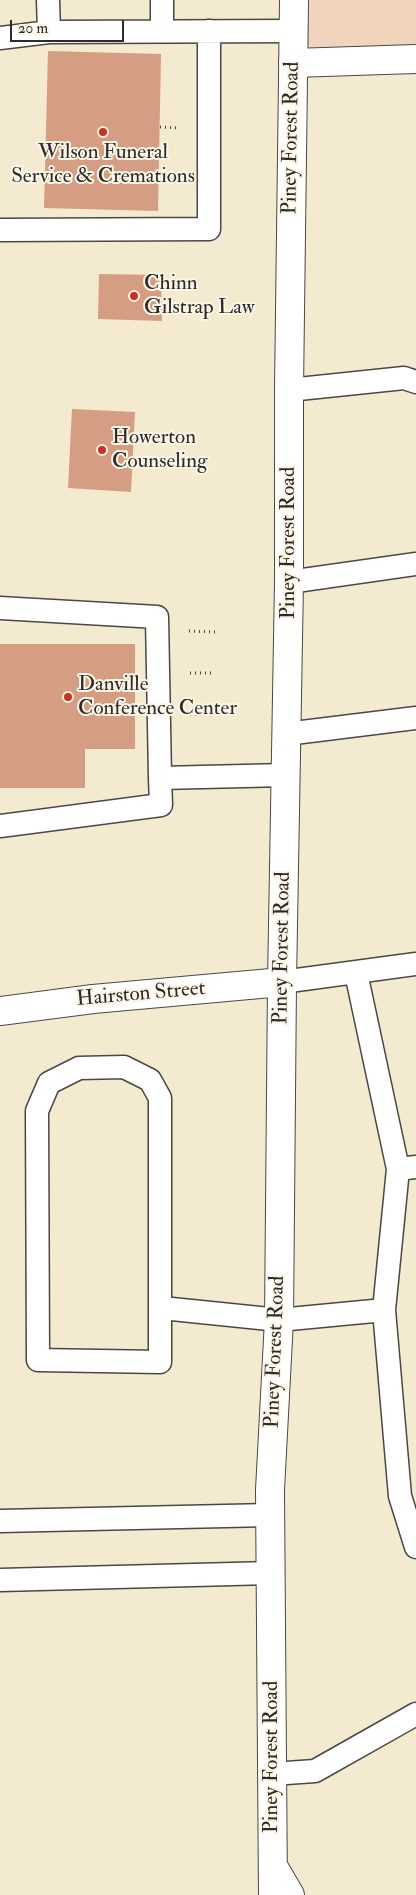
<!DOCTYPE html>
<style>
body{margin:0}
#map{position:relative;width:416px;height:1895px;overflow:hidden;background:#f3ead0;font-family:"IM FELL Double Pica",serif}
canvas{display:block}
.scale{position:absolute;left:10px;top:20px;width:114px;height:22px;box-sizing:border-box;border:2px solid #2b2b2b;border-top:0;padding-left:6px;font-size:15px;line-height:18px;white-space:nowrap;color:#2b2b2b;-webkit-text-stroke:4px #fcf5e5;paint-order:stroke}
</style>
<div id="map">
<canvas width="416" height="1895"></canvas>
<div class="scale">20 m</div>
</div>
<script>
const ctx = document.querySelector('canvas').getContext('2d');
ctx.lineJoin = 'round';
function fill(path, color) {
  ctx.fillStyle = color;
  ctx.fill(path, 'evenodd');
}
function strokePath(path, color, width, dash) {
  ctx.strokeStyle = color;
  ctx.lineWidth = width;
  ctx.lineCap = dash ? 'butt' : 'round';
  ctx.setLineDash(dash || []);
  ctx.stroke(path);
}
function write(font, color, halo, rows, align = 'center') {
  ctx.font = font + ' "IM FELL Double Pica",serif';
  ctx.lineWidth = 4;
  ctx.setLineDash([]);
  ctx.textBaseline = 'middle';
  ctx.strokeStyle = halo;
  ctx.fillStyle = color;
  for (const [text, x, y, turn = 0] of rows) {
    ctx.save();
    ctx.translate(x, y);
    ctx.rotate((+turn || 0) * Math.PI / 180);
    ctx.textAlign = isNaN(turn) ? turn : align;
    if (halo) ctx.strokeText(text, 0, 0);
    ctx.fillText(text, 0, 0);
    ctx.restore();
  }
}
fill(new Path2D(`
 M294,0H416V60L293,63Z`), '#f0d5bc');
fill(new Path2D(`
 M48,51L161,54L158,211L44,208Z
 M99,274L161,275L162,321L98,319Z
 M72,409L135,412L131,492L68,488Z
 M0,644H135V749H85V788H0Z`), '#d59d81');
const lane = new Path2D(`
 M48,0L49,32
 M162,0V31
 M0,38L49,32L294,31
 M0,230L209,229V31
 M289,390L404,378L416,382
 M289,582L416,564
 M0,608L157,617L160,778L286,775
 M286,734L416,718
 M0,826L161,805L160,778
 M356,973L398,1169
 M282,982L416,964
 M124,1067L150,1080L160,1098V1362L38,1360L37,1111L49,1083L79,1068Z
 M162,1308L279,1320L384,1310L398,1169L416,1167
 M384,1310L400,1496L416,1547
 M0,1521L270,1515
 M0,1580L271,1573
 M272,1774L315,1771L416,1714`);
const street = new Path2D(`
 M293,63L416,59
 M0,1011L93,999L282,982`);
const secondary = new Path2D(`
 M273,1895L270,1490L279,1320L282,982L289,582V390L294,0`);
const primary = new Path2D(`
 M273,1866L290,1895`);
strokePath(lane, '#494844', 25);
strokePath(street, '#494844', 30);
strokePath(secondary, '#494844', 30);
strokePath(primary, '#494844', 30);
strokePath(new Path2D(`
 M160,127L178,128
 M189,631L215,632
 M190,673H215
 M190,714L214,715`), '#494844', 3, [1, 4]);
strokePath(lane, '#fff', 22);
strokePath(street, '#fff', 28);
strokePath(secondary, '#fff', 28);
strokePath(primary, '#fff', 28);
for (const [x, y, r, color] of [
 [103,132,5,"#c8321e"],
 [134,296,5,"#c8321e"],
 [102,450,5,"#c8321e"],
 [68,697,5,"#c8321e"]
]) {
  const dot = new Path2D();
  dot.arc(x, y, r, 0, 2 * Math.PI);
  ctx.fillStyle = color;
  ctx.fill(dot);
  strokePath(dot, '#fcf5e5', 2);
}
write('21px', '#2b2b2b', '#fcf5e5', [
 ["Piney Forest Road",292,138,-89],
 ["Piney Forest Road",289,543,-90],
 ["Piney Forest Road",283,948,-89],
 ["Hairston Street",141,995,-5],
 ["Piney Forest Road",276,1352,-88],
 ["Piney Forest Road",272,1757,-90]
]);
write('21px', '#2b2b2b', '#fcf5e5', [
 ["Wilson Funeral",103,153,"center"],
 ["Service & Cremations",103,177,"center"],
 ["Chinn",144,284],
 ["Gilstrap Law",144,308],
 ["Howerton",112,438],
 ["Counseling",112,462],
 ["Danville",78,685],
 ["Conference Center",78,709]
], 'left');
</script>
